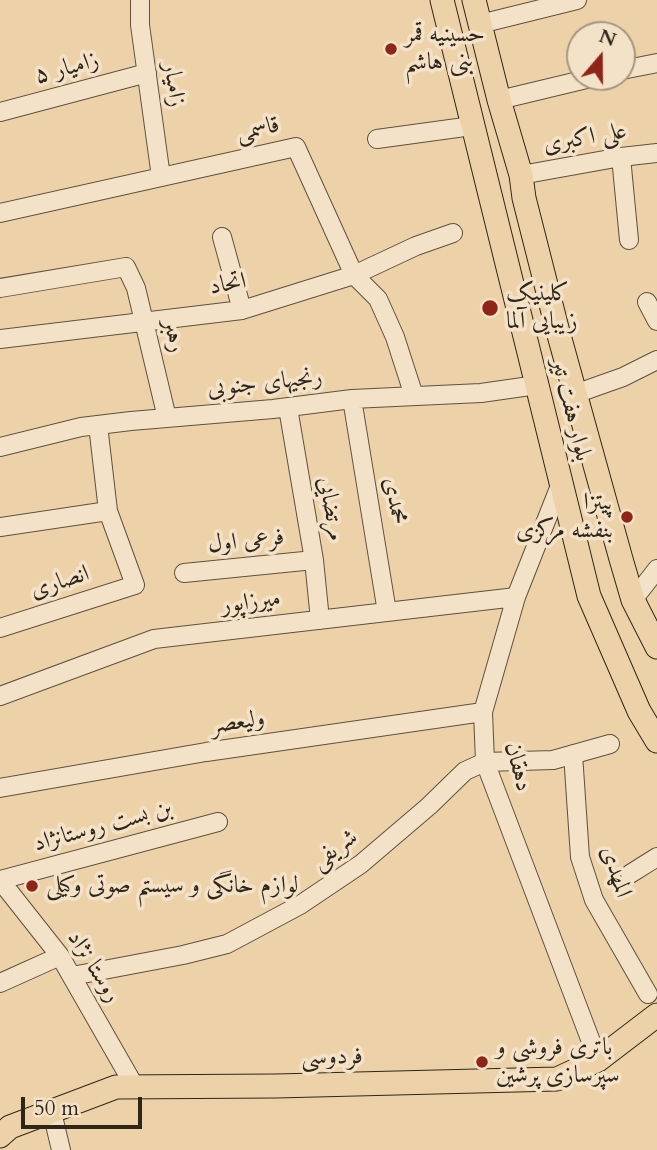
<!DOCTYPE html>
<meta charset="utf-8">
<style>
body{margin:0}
#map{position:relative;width:657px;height:1150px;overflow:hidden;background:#edd2a9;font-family:Cardo,serif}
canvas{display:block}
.north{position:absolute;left:566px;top:21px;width:70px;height:70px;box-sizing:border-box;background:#f3e2c7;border:2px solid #a59782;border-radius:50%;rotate:20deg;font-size:19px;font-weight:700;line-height:28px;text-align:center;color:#2f261a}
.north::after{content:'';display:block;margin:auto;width:24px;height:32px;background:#8f2418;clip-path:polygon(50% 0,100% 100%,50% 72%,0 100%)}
.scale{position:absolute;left:21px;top:1097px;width:121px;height:32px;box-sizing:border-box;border:4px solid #2f261a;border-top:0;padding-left:9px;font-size:21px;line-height:24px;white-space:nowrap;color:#2f261a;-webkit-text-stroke:5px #f3e2c7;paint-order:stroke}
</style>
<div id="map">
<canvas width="657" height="1150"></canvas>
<div class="north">N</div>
<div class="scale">50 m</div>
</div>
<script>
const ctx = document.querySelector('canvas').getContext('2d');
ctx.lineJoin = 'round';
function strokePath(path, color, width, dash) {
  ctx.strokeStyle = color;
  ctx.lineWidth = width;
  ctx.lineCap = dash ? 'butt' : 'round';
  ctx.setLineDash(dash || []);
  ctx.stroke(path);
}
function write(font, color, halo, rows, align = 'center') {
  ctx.font = font + ' Cardo,Amiri,serif';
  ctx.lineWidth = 7;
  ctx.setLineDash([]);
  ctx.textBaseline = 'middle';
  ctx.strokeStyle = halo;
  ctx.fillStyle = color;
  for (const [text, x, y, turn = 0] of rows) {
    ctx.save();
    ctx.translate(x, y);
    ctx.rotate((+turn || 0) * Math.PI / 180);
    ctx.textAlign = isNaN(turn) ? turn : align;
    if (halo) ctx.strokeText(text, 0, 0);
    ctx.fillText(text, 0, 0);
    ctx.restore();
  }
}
const minor = new Path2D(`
 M140,0V25L161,177
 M480,24L577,0
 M622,70L657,63
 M499,100L595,77
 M0,112L147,73
 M377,139L472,126
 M621,157L629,240
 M521,175L621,157L657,153
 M0,213L296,147L354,275L378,299L395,337L414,396
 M222,237L242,310
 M0,288L126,267L136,288L167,418
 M647,302L657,321
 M0,339L242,310L354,275L416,246L453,233
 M575,394L623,377L657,360
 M352,399L387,612
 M288,408L314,560L320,620
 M0,447L81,427L131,421L273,409L352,399L481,393L537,385
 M561,483L516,597L483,712L485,762L598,1060
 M0,527L108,511
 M184,573L314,560
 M633,600L657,569
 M0,628L135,585L108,511L98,425
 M0,696L154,639L516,597
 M573,754L580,857L594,900L648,994
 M0,788L206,752L483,712
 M630,874L657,857
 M72,976L183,955L227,944L300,905L361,864L429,806L465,771L485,762L553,760L610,744
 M0,983L60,956
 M135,1087L60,956L0,880L218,822
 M52,1112L61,1150`);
const major = new Path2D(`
 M442,0L589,596L639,711L657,741
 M474,0L499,100L521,175L524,198L557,328L621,559L633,600L657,647
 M0,1136L10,1127L116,1087L276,1086L557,1079L598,1060L657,1015`);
strokePath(minor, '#5e513e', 20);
strokePath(major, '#2f261a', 25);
strokePath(minor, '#f3e2c7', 18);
strokePath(major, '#edd2a9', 23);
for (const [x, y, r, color] of [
 [391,49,7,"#8f2418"],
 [490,308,9,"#8f2418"],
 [627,517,7,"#8f2418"],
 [32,886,7,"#8f2418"],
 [482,1062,7,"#8f2418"]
]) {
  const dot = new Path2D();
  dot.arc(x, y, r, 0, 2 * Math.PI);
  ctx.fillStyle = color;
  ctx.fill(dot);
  strokePath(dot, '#f3e2c7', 2.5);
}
write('24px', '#2f261a', '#f3e2c7', [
 ["حسینیه قمر",405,35],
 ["بنی هاشم",405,63],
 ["کلینیک",506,294],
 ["زیبایی آلما",506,322],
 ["پیتزا",613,503,"right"],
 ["بنفشه مرکزی",613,531,"right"],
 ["لوازم خانگی و سیستم صوتی وکیلی",46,886],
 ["باتری فروشی و",496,1048],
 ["سپرسازی پرشین",496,1076]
], 'left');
write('24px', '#2f261a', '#f3e2c7', [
 ["زامیار ۵",67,69,-15],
 ["زامیار",173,85,82],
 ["قاسمی",258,130,-12],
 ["علی اکبری",585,139,-10],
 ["اتحاد",228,285,-10],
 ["رهبر",173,336,76],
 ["رنجیهای جنوبی",265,384,-6],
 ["بلوار هفت تیر",570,410,76],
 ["محمدی",394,501,80],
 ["مرتضایی",330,509,80],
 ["فرعی اول",246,542,-6],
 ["انصاری",60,583,-18],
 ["میرزاپور",251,603,-7],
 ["ولیعصر",238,723,-8],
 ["دهقان",517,767,75],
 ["بن بست روستانژاد",103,827,-15],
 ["شریفی",335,850,-36],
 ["المهدی",615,872,72],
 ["روستا نژاد",93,967,58],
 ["فردوسی",332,1058,-1]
]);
</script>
